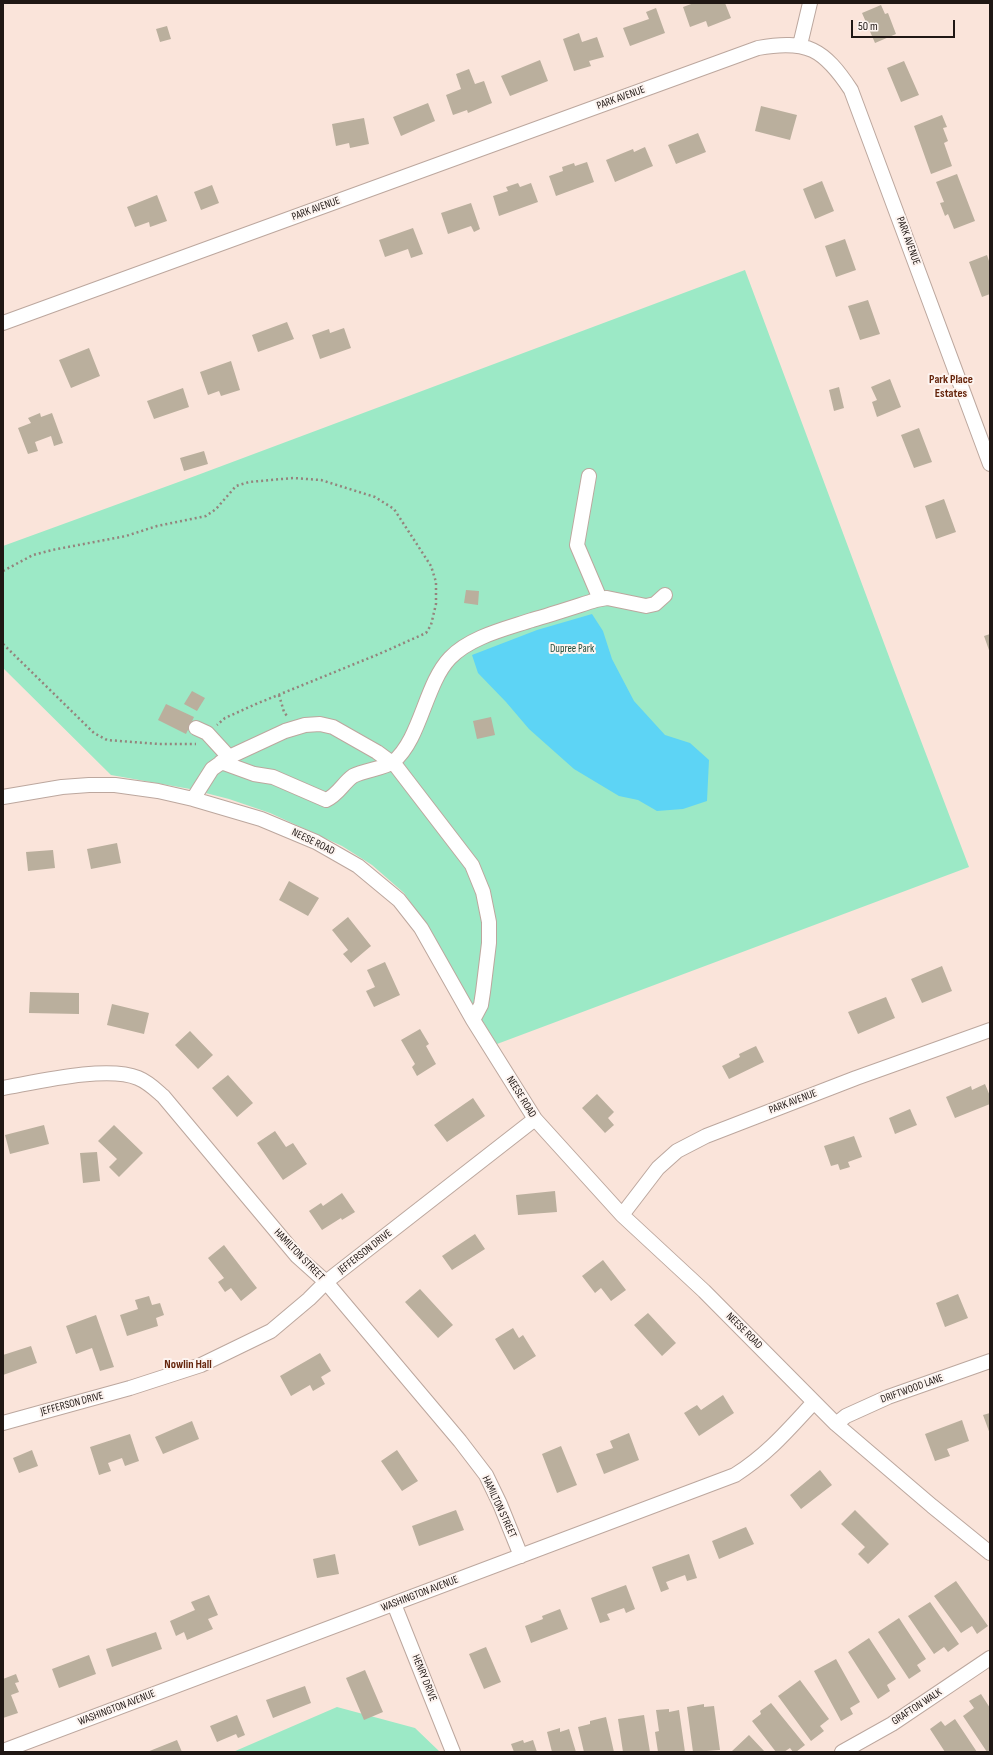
<!DOCTYPE html>
<style>
body{margin:0}
#map{position:relative;width:993px;height:1755px;overflow:hidden;background:#fae4da;font-family:"Sofia Sans Condensed",sans-serif}
canvas{display:block}
.frame{position:absolute;inset:0;border:4px solid #1f1714;pointer-events:none}
.scale{position:absolute;left:851px;top:20px;width:104px;height:18px;box-sizing:border-box;border:2px solid #1f1714;border-top:0;padding-left:5px;font-size:12px;line-height:14px;white-space:nowrap;color:#1f1714;-webkit-text-stroke:3px #fdf4f0;paint-order:stroke}
</style>
<div id="map">
<canvas width="993" height="1755"></canvas>
<div class="frame"></div>
<div class="scale">50 m</div>
</div>
<script>
const ctx = document.querySelector('canvas').getContext('2d');
ctx.lineJoin = 'round';
function fill(path, color) {
  ctx.fillStyle = color;
  ctx.fill(path, 'evenodd');
}
function strokePath(path, color, width, dash) {
  ctx.strokeStyle = color;
  ctx.lineWidth = width;
  ctx.lineCap = dash ? 'butt' : 'round';
  ctx.setLineDash(dash || []);
  ctx.stroke(path);
}
function write(font, color, halo, rows, align = 'center') {
  ctx.font = font + ' "Sofia Sans Condensed",sans-serif';
  ctx.lineWidth = 4;
  ctx.setLineDash([]);
  ctx.textBaseline = 'middle';
  ctx.strokeStyle = halo;
  ctx.fillStyle = color;
  for (const [text, x, y, turn = 0] of rows) {
    ctx.save();
    ctx.translate(x, y);
    ctx.rotate((+turn || 0) * Math.PI / 180);
    ctx.textAlign = isNaN(turn) ? turn : align;
    if (halo) ctx.strokeText(text, 0, 0);
    ctx.fillText(text, 0, 0);
    ctx.restore();
  }
}
fill(new Path2D(`
 M745,270L894,670L969,867L497,1044L470,1001L428,927L404,893L372,865L342,846L270,813L229,799L190,789L111,775L3,668V546L195,476Z
 M337,1707L415,1728L440,1752H233Z`), '#9ce9c6');
fill(new Path2D(`
 M592,614L603,631L612,659L634,701L665,735L690,743L709,760L707,801L683,809L657,811L638,800L619,796L574,769L529,729L506,702L478,673L472,655L537,630Z`), '#5dd4f5');
fill(new Path2D(`
 M694,3H725L731,18L708,27L706,21L690,27L683,7Z
 M881,5L885,14L888,13L896,34L875,43L862,13Z
 M656,8L665,33L630,46L623,28L649,19L646,12Z
 M167,26L171,39L160,42L156,29Z
 M579,33L582,42L597,37L604,57L589,61L591,66L574,71L563,39Z
 M540,60L548,81L510,96L501,76Z
 M904,61L919,95L901,102L887,68Z
 M469,69L475,84L484,81L492,103L468,113L467,110L453,115L446,95L461,89L456,74Z
 M428,103L435,121L401,136L393,117Z
 M761,106L797,115L790,140L755,131Z
 M942,115L947,127L943,128L948,141L944,143L952,166L931,174L914,126Z
 M364,118L369,144L350,148L349,143L336,146L332,124Z
 M698,133L706,152L676,164L668,145Z
 M645,147L653,166L615,182L606,160L633,149L634,152Z
 M587,162L594,182L556,196L549,176L563,171L562,167L574,163L575,166Z
 M957,174L975,221L954,229L948,214L945,216L940,203L944,202L936,182Z
 M822,181L834,211L815,219L803,189Z
 M518,183L520,187L531,183L538,202L499,216L493,196L508,191L506,187Z
 M212,185L219,203L201,210L194,192Z
 M157,195L167,221L150,227L149,222L135,227L127,207Z
 M471,203L480,229L474,232L471,226L448,234L441,213Z
 M413,228L423,254L411,258L408,249L385,257L379,240Z
 M845,239L856,270L836,277L825,246Z
 M987,255L990,264V294L982,297L969,262Z
 M868,300L880,334L860,340L848,306Z
 M287,322L294,339L258,352L252,335Z
 M344,328L351,348L320,359L312,335L329,329L330,333Z
 M89,348L100,376L71,388L59,360Z
 M231,361L240,390L221,396L219,391L208,395L200,372Z
 M890,379L901,407L877,417L872,402L877,400L871,387Z
 M839,387L844,408L834,411L829,390Z
 M183,388L189,407L154,419L147,401Z
 M40,413L41,417L52,413L63,443L54,446L51,436L35,442L38,451L28,454L18,428L31,423L28,418Z
 M919,428L932,462L914,468L901,435Z
 M204,451L208,464L184,471L180,458Z
 M944,499L956,532L936,539L925,506Z
 M466,590L479,591L478,605L464,603Z
 M990,634V653L984,636Z
 M192,691L205,698L197,711L184,704Z
 M166,704L194,717L186,734L158,720Z
 M491,717L495,735L477,739L473,721Z
 M117,843L121,863L91,869L87,849Z
 M53,850L55,868L28,871L26,852Z
 M289,881L319,898L308,916L279,900Z
 M348,917L371,946L351,963L343,954L348,950L332,930Z
 M385,962L400,995L374,1007L366,991L375,987L367,970Z
 M942,966L952,991L922,1003L911,979Z
 M30,992L79,993V1014L29,1013Z
 M886,997L895,1018L858,1034L848,1012Z
 M112,1004L149,1013L144,1034L107,1025Z
 M420,1029L429,1044L426,1046L436,1064L417,1076L412,1067L415,1064L401,1040Z
 M190,1031L213,1055L198,1069L175,1045Z
 M756,1046L764,1062L729,1079L722,1066L740,1057L739,1054Z
 M228,1075L253,1103L237,1117L212,1088Z
 M985,1084L990,1096V1104L955,1118L946,1097L971,1086L972,1090Z
 M597,1094L614,1112L608,1118L614,1125L605,1133L582,1108Z
 M473,1098L485,1116L447,1142L434,1125Z
 M910,1109L917,1125L895,1134L889,1118Z
 M44,1125L49,1144L10,1154L5,1135Z
 M114,1125L143,1153L119,1177L109,1167L117,1159L98,1141Z
 M275,1131L286,1147L293,1143L307,1164L283,1180L257,1143Z
 M854,1136L862,1157L848,1162L850,1167L840,1170L838,1164L831,1166L824,1146Z
 M97,1152L100,1181L83,1183L80,1153Z
 M555,1191L557,1212L518,1215L516,1195Z
 M342,1193L355,1212L342,1220L341,1218L322,1230L309,1211L321,1203L323,1206Z
 M475,1234L485,1249L452,1270L442,1256Z
 M224,1245L257,1288L241,1301L231,1288L225,1292L218,1282L224,1278L208,1258Z
 M603,1260L626,1290L611,1301L601,1288L595,1293L582,1276Z
 M420,1289L453,1325L438,1338L405,1302Z
 M958,1294L968,1318L945,1327L936,1303Z
 M149,1296L152,1305L160,1303L164,1315L156,1318L158,1326L127,1336L120,1315L138,1309L135,1300Z
 M648,1313L676,1343L662,1356L634,1325Z
 M96,1315L114,1367L100,1371L92,1348L76,1354L66,1326Z
 M513,1328L519,1338L523,1335L536,1356L514,1370L495,1339Z
 M31,1346L37,1363L3,1375V1355Z
 M320,1353L331,1371L321,1377L325,1384L313,1391L310,1385L291,1396L280,1376Z
 M723,1395L734,1413L699,1436L684,1413L697,1405L701,1410Z
 M990,1413V1434L983,1415Z
 M962,1420L969,1441L947,1449L950,1456L935,1461L925,1434Z
 M192,1421L199,1439L163,1454L155,1437Z
 M629,1433L639,1460L604,1474L596,1454L613,1448L610,1441Z
 M130,1434L139,1461L125,1466L122,1458L108,1463L111,1471L99,1475L90,1447Z
 M561,1446L577,1485L557,1493L542,1454Z
 M32,1450L38,1466L19,1473L13,1458Z
 M397,1450L418,1481L402,1491L381,1461Z
 M820,1470L832,1485L801,1509L790,1495Z
 M456,1510L464,1530L419,1546L412,1526Z
 M855,1510L889,1544L868,1564L858,1554L865,1547L841,1524Z
 M746,1527L754,1544L719,1559L712,1541Z
 M335,1554L339,1574L317,1578L313,1559Z
 M689,1554L697,1578L687,1581L685,1575L666,1582L669,1589L661,1592L652,1567Z
 M956,1581L988,1626L977,1634L972,1626L961,1633L934,1596Z
 M626,1585L635,1609L626,1613L624,1608L607,1614L610,1620L600,1623L591,1598Z
 M209,1595L218,1615L208,1619L213,1629L187,1640L184,1632L176,1636L170,1621L195,1610L191,1602Z
 M930,1602L959,1644L948,1652L944,1647L934,1654L908,1616Z
 M560,1609L568,1629L531,1643L525,1626L543,1619L542,1616Z
 M899,1618L926,1659L917,1665L921,1671L909,1679L878,1632Z
 M156,1632L162,1649L112,1667L106,1649Z
 M869,1638L896,1679L887,1685L890,1691L878,1699L848,1652Z
 M486,1647L501,1682L484,1689L469,1654Z
 M89,1655L96,1674L59,1688L52,1669Z
 M836,1659L860,1702L850,1708L853,1714L841,1721L814,1671Z
 M365,1670L383,1712L364,1720L346,1678Z
 M16,1674L19,1682L15,1683L19,1692L11,1695L18,1713L3,1718V1679Z
 M800,1680L829,1719L820,1726L824,1731L811,1741L778,1696Z
 M305,1686L311,1703L273,1718L266,1700Z
 M981,1694L990,1708V1752H987L963,1716L974,1708L969,1701Z
 M771,1703L805,1745L796,1752H793L790,1748L784,1752H776L752,1721L761,1714L760,1711Z
 M704,1704V1707L714,1706L720,1750L693,1752L687,1707Z
 M669,1709V1712L679,1710L685,1752H658L655,1732L659,1731L656,1710Z
 M237,1715L245,1735L238,1738L236,1734L217,1742L210,1726Z
 M644,1715L650,1752H623L618,1719Z
 M606,1717L614,1752H584L578,1727L590,1724V1721Z
 M955,1719L977,1752H945L930,1729L941,1721L945,1726Z
 M560,1728V1732L569,1729L576,1752H552L547,1732Z
 M749,1735L765,1752H731Z
 M177,1740L182,1752H147Z
 M523,1740L524,1743L533,1740L537,1752H514L511,1744Z`), '#baaf9d');
const minor = new Path2D(`
 M800,45L810,3
 M3,323L758,48C807,39 824,49 851,90L990,464
 M589,476L577,545L600,599
 M196,728L207,733L229,757
 M221,762L254,774L273,777L326,800C338,795 343,783 353,776C364,770 386,768 393,762C421,739 425,684 450,658C470,637 505,629 532,620C553,614 574,607 596,600L607,598L646,606L655,604L665,595
 M3,797L62,787L89,785H115L158,791L193,799L261,819L316,842L358,866L399,900L421,928L473,1020L535,1119L622,1215L704,1291L836,1424L932,1506L990,1553
 M193,799L212,769L229,757L285,731L305,725L320,724L333,727L377,752L396,766L472,865L483,892L489,922V943L483,992L481,1005L473,1020
 M3,1088C37,1082 107,1065 138,1078C148,1082 155,1089 163,1096L297,1256L326,1282L460,1441L486,1475L500,1504L521,1556
 M622,1215L658,1168L677,1151L706,1136L856,1078L990,1030
 M3,1423L130,1388L201,1365L271,1331L309,1299L326,1282L535,1119
 M836,1424L846,1416L888,1397L990,1361
 M394,1604L453,1752
 M3,1751L735,1475C768,1454 788,1430 814,1402
 M842,1752L892,1724L990,1658`);
strokePath(minor, '#bca79e', 16);
strokePath(new Path2D(`
 M3,571L33,555L52,550L126,536L157,526L206,516L216,509L236,486L249,482L293,478L321,480L375,497L394,509L431,566L436,582V604L431,625L426,633L379,654L256,704L225,718L217,725
 M3,644L94,733L107,740L159,744H196
 M279,695L284,712L287,716`), '#94847d', 2.5, [2, 3]);
strokePath(minor, '#fff', 14);
write('11px', '#1f1714', '#fdf4f0', [
 ["PARK AVENUE",621,98,-20],
 ["PARK AVENUE",316,209,-20],
 ["PARK AVENUE",908,241,70],
 ["NEESE ROAD",313,842,26],
 ["NEESE ROAD",521,1097,58],
 ["PARK AVENUE",793,1102,-21],
 ["JEFFERSON DRIVE",365,1252,-38],
 ["HAMILTON STREET",299,1255,46],
 ["NEESE ROAD",744,1331,45],
 ["DRIFTWOOD LANE",912,1389,-20],
 ["JEFFERSON DRIVE",72,1404,-15],
 ["HAMILTON STREET",499,1507,65],
 ["WASHINGTON AVENUE",420,1594,-21],
 ["HENRY DRIVE",424,1678,68],
 ["GRAFTON WALK",917,1707,-33],
 ["WASHINGTON AVENUE",117,1708,-21]
]);
write('11px', '#234f3d', '#fdf4f0', [
 ["Dupree Park",572,649]
]);
write('bold 12px', '#65240b', '#fdf4f0', [
 ["Park Place",951,380],
 ["Estates",951,394],
 ["Nowlin Hall",188,1365]
]);
</script>
